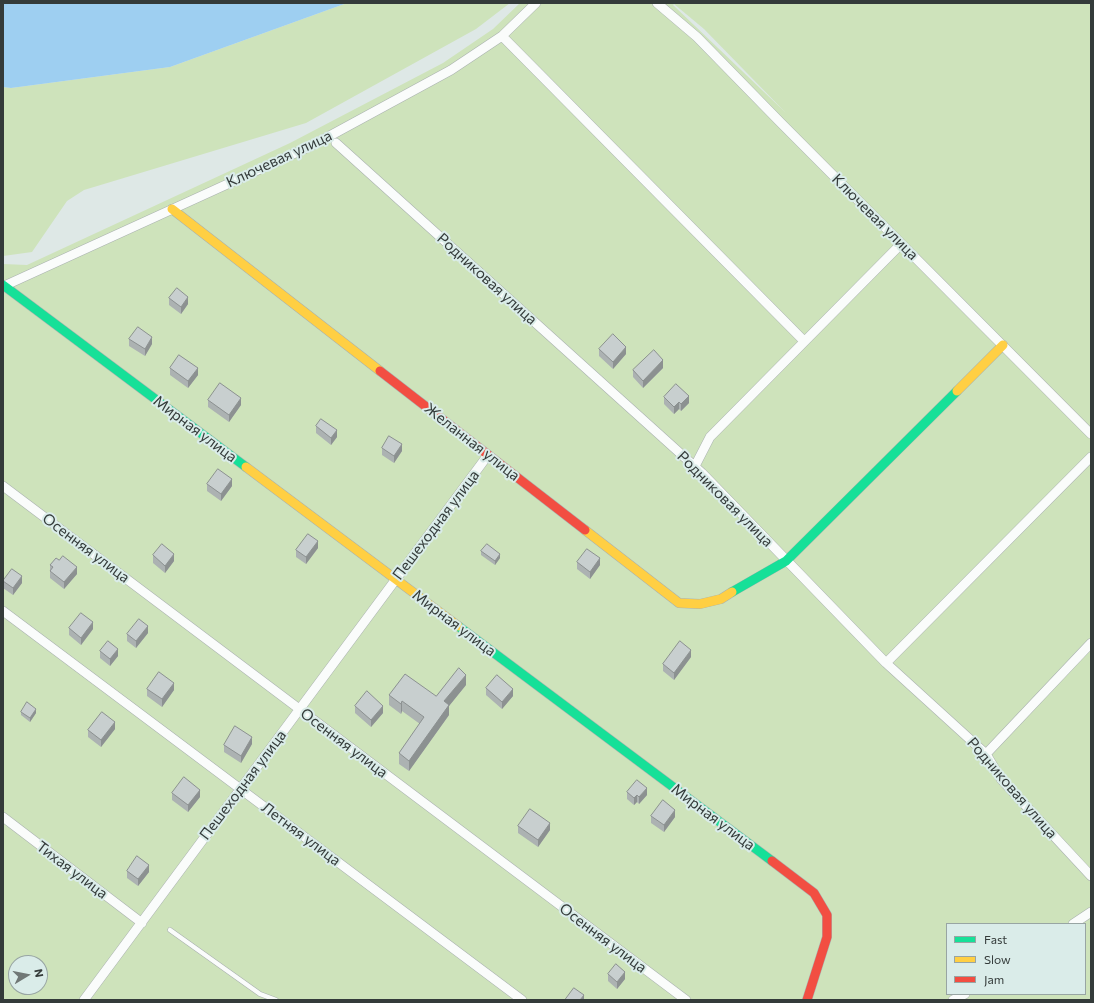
<!DOCTYPE html>
<meta charset="utf-8">
<style>
body{margin:0}
#map{position:relative;width:1094px;height:1003px;overflow:hidden;background:#dee8e6;font-family:Commissioner,sans-serif}
canvas{display:block}
.frame{position:absolute;inset:0;border:4px solid #343b3a;pointer-events:none}
.legend{position:absolute;left:946px;top:923px;width:140px;height:72px;box-sizing:border-box;background:#daece9;border:1px solid #98a5a3;margin:0;padding:5px 7px;list-style:none;font-size:12px;color:#343b3a}
.legend li{display:flex;align-items:center;gap:8px;height:20px}
.legend b{width:20px;border:1px solid #98a5a3}
.north{position:absolute;left:8px;top:955px;width:40px;height:40px;box-sizing:border-box;background:#daece9;border:1px solid #98a5a3;border-radius:50%;rotate:80deg;font-size:11px;font-weight:700;line-height:16px;text-align:center;color:#343b3a}
.north::after{content:'';display:block;margin:auto;width:14px;height:18px;background:#707876;clip-path:polygon(50% 0,100% 100%,50% 72%,0 100%)}
</style>
<div id="map">
<canvas width="1094" height="1003"></canvas>
<div class="frame"></div>
<ul class="legend">
<li><b style="height:5px;background:#16e098"></b>Fast</li>
<li><b style="height:5px;background:#ffcf43"></b>Slow</li>
<li><b style="height:5px;background:#f24e42"></b>Jam</li>
</ul>
<div class="north">N</div>
</div>
<script>
const ctx = document.querySelector('canvas').getContext('2d');
ctx.lineJoin = 'round';
function fill(path, color) {
  ctx.fillStyle = color;
  ctx.fill(path, 'evenodd');
}
function strokePath(path, color, width, dash) {
  ctx.strokeStyle = color;
  ctx.lineWidth = width;
  ctx.lineCap = dash ? 'butt' : 'round';
  ctx.setLineDash(dash || []);
  ctx.stroke(path);
}
function write(font, color, halo, rows, align = 'center') {
  ctx.font = font + ' Commissioner,sans-serif';
  ctx.lineWidth = 4;
  ctx.setLineDash([]);
  ctx.textBaseline = 'middle';
  ctx.strokeStyle = halo;
  ctx.fillStyle = color;
  for (const [text, x, y, turn = 0] of rows) {
    ctx.save();
    ctx.translate(x, y);
    ctx.rotate((+turn || 0) * Math.PI / 180);
    ctx.textAlign = isNaN(turn) ? turn : align;
    if (halo) ctx.strokeText(text, 0, 0);
    ctx.fillText(text, 0, 0);
    ctx.restore();
  }
}
fill(new Path2D(`
 M347,3H510L476,29L306,123L84,190L67,201L32,252L3,256V87L11,88L170,67Z
 M520,3H1091V1000H3V264L27,265L290,143L443,63L493,29ZM674,4L704,29L786,113L673,5ZM947,924H1085V994H947ZM16,963H40V987H16Z`), '#cee3bb');
fill(new Path2D(`
 M3,3H347L170,67L11,88L3,87Z`), '#9ecff1');
const lane = new Path2D(`
 M170,930L260,994L276,1000`);
const street = new Path2D(`
 M657,3L697,37L780,122L1091,434
 M502,36L804,341
 M336,143L702,473L886,663L986,754L1001,779L1091,876
 M4,286L313,145L451,70L502,36L536,3
 M694,468L710,437L901,244
 M3,486L686,1000
 M3,611L522,1000
 M886,663L1091,457
 M986,754L1091,643
 M3,817L142,923
 M1073,924L1091,912
 M84,1000L488,455
 M953,1000L965,994`);
const fast = new Path2D(`
 M3,285L246,467
 M732,592L786,561L957,391
 M458,626L772,861`);
const slow = new Path2D(`
 M172,209L380,371
 M957,391L1003,345
 M246,467L458,626
 M585,530L679,603L700,604L721,599L732,592`);
const jam = new Path2D(`
 M380,371L585,530
 M772,861L814,893L827,915V937L807,1000`);
strokePath(lane, '#aab2b0', 5.5);
strokePath(street, '#aab2b0', 10);
strokePath(fast, '#aab2b0', 10);
strokePath(slow, '#aab2b0', 10);
strokePath(jam, '#aab2b0', 10);
strokePath(lane, '#fafcfb', 4.5);
strokePath(street, '#fafcfb', 9);
strokePath(fast, '#16e098', 9);
strokePath(slow, '#ffcf43', 9);
strokePath(jam, '#f24e42', 9);
fill(new Path2D(`
 M169,298L188,304L181,314L169,305Z
 M129,339L152,344L145,356L129,346Z
 M599,349L626,354L613,369L599,356Z
 M170,368L198,375L188,388L170,375Z
 M663,368L643,388L633,377V370Z
 M664,397L689,403L681,411L679,409L674,414L664,404Z
 M208,400L241,405L229,422L208,407Z
 M316,426L337,437L331,445L316,433Z
 M382,448L402,451L394,463L382,455Z
 M207,484L232,486L221,501L207,491Z
 M318,548L306,564L296,557V550Z
 M481,551L500,558L495,565L481,555Z
 M153,555L174,561L165,573L153,563Z
 M577,562L600,565L590,579L577,569Z
 M50,565L77,574L64,589L50,578Z
 M3,581L22,583L13,595L3,588Z
 M69,628L93,629L81,645L69,635Z
 M148,633L136,648L127,641V634Z
 M100,651L118,656L110,666L100,658Z
 M691,657L674,680L663,671V664Z
 M466,685L449,706V715L409,771L399,764V753L420,724L402,711L401,714L389,705V695L436,696Z
 M486,688L513,696L502,709L486,695Z
 M147,689L174,690L162,707L147,696Z
 M355,706L383,713L371,727L355,713Z
 M21,712L36,713L30,722L21,715Z
 M115,729L101,747L88,737V730Z
 M252,744L241,763L224,752V745Z
 M627,792L647,795L639,804L637,802L634,805L627,799Z
 M172,793L200,797L188,812L172,800Z
 M651,816L675,817L664,832L651,823Z
 M518,826L550,830L538,847L518,833Z
 M127,871L149,872L138,886L127,878Z
 M608,974L625,979L617,989L608,981Z`), '#acb2b2');
fill(new Path2D(`
 M188,297V304L181,314V307Z
 M152,337V344L145,356V349Z
 M626,347V354L613,369V362Z
 M663,360V368L643,388V381Z
 M198,368V375L188,388V381Z
 M689,396V403L681,411V404Z
 M241,398V405L229,422V415Z
 M679,402V409L674,414V407Z
 M337,430V437L331,445V438Z
 M402,444V451L394,463V456Z
 M232,479V486L221,501V494Z
 M318,541V548L306,564V557Z
 M174,554V561L165,573V566Z
 M500,554V558L495,565V561Z
 M600,558V565L590,579V572Z
 M77,567V574L64,589V582Z
 M22,576V583L13,595V588Z
 M93,622V629L81,645V638Z
 M148,626V633L136,648V641Z
 M118,649V656L110,666V659Z
 M691,650V657L674,680V673Z
 M466,675V685L449,706V715L409,771V761L444,701Z
 M174,683V690L162,707V699Z
 M513,689V696L502,709V702Z
 M402,701V711L401,714V704Z
 M383,706V713L371,727V720Z
 M36,709V713L30,722V718Z
 M115,722V729L101,747V740Z
 M252,737V744L241,763V756Z
 M647,788V795L639,804V797Z
 M200,790V797L188,812V805Z
 M637,795V802L634,805V798Z
 M675,810V817L664,832V825Z
 M550,823V830L538,847V840Z
 M149,865V872L138,886V879Z
 M625,972V979L617,989V982Z
 M584,995V1000H580Z`), '#8c9191');
const building = new Path2D(`
 M177,288L188,297L181,307L169,298Z
 M138,327L152,337L145,349L129,339Z
 M613,334L626,347L613,362L599,349Z
 M654,350L663,360L643,381L633,370Z
 M179,355L198,368L188,381L170,368Z
 M220,383L241,398L229,415L208,400Z
 M676,384L689,396L681,404L679,402L674,407L664,397Z
 M321,419L337,430L331,438L316,426Z
 M389,436L402,444L394,456L382,448Z
 M218,469L232,479L221,494L207,484Z
 M308,534L318,541L306,557L296,550Z
 M162,544L174,554L165,566L153,555Z
 M487,544L500,554L495,561L481,551Z
 M587,549L600,558L590,572L577,562Z
 M63,556L77,567L64,582L50,571L53,567L50,565L56,558L59,560Z
 M12,569L22,576L13,588L3,581Z
 M81,613L93,622L81,638L69,628Z
 M139,619L148,626L136,641L127,634Z
 M108,641L118,649L110,659L100,651Z
 M680,641L691,650L674,673L663,664Z
 M459,668L466,675L444,701L449,705L409,761L399,753L424,717L402,701L401,704L389,695L405,674L436,696Z
 M159,672L174,683L162,699L147,689Z
 M497,675L513,689L502,702L486,688Z
 M367,691L383,706L371,720L355,706Z
 M27,702L36,709L30,718L21,712Z
 M102,712L115,722L101,740L88,730Z
 M235,726L252,737L241,756L224,745Z
 M184,777L200,790L188,805L172,793Z
 M637,780L647,788L639,797L637,795L634,798L627,792Z
 M663,800L675,810L664,825L651,816Z
 M530,809L550,823L538,840L518,826Z
 M137,856L149,865L138,879L127,871Z
 M616,964L625,972L617,982L608,974Z
 M574,988L584,995L580,1000H565Z`);
fill(building, '#c8cfcf');
strokePath(building, '#8c9191', 1);
write('15px', '#343b3a', '#daece9', [
 ["Ключевая улица",279,159,-25],
 ["Ключевая улица",875,217,45],
 ["Родниковая улица",487,279,42],
 ["Мирная улица",195,429,37],
 ["Желанная улица",472,442,38],
 ["Родниковая улица",725,499,45],
 ["Пешеходная улица",436,525,-53],
 ["Осенняя улица",86,548,37],
 ["Мирная улица",454,623,37],
 ["Осенняя улица",344,743,37],
 ["Пешеходная улица",243,785,-53],
 ["Родниковая улица",1012,788,49],
 ["Мирная улица",713,817,37],
 ["Летняя улица",301,834,37],
 ["Тихая улица",72,870,37],
 ["Осенняя улица",603,938,37]
]);
</script>
